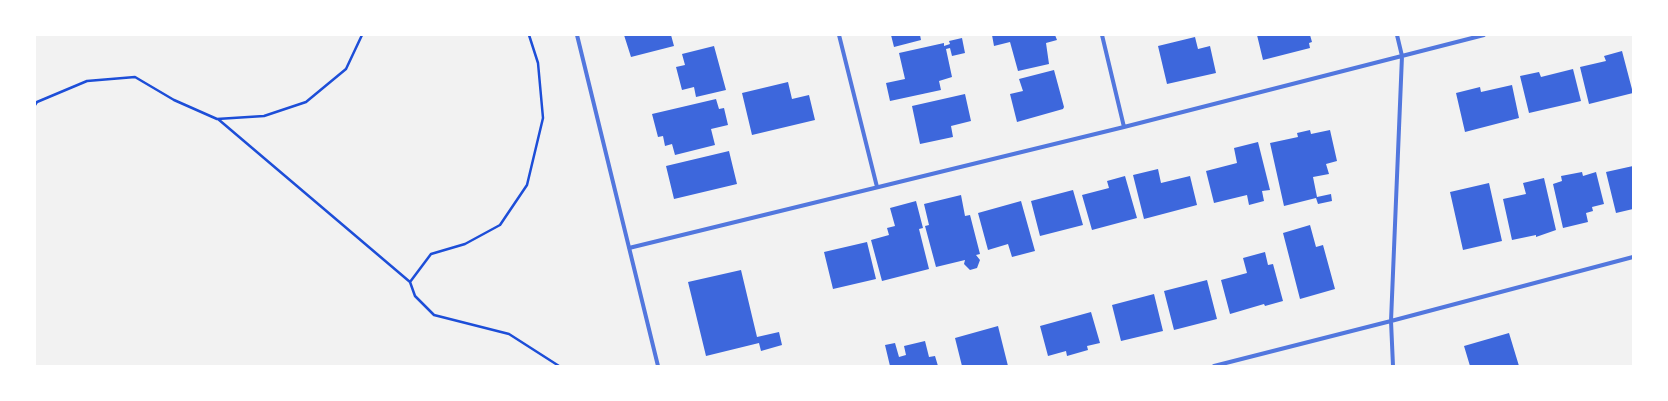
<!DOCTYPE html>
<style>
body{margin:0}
#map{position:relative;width:1668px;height:401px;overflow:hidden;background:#f2f2f2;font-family:"Nunito Sans",sans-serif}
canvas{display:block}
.frame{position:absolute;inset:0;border:36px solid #fff;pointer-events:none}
</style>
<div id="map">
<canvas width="1668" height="401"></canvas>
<div class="frame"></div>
</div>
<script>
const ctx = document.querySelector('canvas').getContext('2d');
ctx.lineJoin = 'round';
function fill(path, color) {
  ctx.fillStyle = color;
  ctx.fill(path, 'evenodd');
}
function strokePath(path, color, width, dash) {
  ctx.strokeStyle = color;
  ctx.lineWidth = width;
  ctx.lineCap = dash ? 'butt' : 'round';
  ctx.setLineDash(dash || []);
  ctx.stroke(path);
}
fill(new Path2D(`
 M624,35H671L674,46L631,57Z
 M891,35H920L921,40L894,47Z
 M992,35H1055L1057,40L1046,43L1049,64L1018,71L1010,42L994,46Z
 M1257,35H1310L1312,42L1309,43L1310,48L1263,60Z
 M1195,37L1198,49L1210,46L1216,73L1167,84L1158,46Z
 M962,38L965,53L952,56L950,48L946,49L952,77L939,81L941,90L890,101L886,83L905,79L899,53L944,43V46L950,44L949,41Z
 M714,46L726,90L696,97L694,87L682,90L676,67L685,65L682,54Z
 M1622,51L1633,93L1589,104L1580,67L1606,61L1604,56Z
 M1573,69L1581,101L1529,113L1520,76L1539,72L1541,77Z
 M1054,70L1064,107L1063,109L1017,122L1010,94L1023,91L1019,79Z
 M788,82L792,99L809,95L815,120L752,135L742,93Z
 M1512,85L1519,118L1465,132L1456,93L1480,87L1481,92Z
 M965,94L971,121L951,126L953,137L920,144L912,106Z
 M716,99L719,109L724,108L728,125L711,129L715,145L675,155L672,144L665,146L663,136L658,137L652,114Z
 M1310,130L1311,134L1330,130L1337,161L1326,164L1329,174L1313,177L1317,197L1331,194L1332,201L1318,204L1316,198L1284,206L1270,143L1298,137L1297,133Z
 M1258,142L1270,190L1262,191L1264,201L1249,205L1247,195L1214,203L1206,171L1237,163L1234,148Z
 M729,151L737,184L674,199L666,166Z
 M1633,166V209L1616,213L1606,172Z
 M1158,169L1161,183L1190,176L1197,205L1144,219L1133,175Z
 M1582,172L1583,176L1596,172L1604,204L1592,207L1593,211L1586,213L1588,222L1563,228L1553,184L1562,181L1561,176Z
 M1125,176L1137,218L1092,230L1082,195L1109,188L1107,181Z
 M1544,178L1556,230L1536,237V235L1512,240L1503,199L1526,194L1523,183Z
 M1489,183L1502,241L1463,250L1450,192Z
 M1073,190L1083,225L1040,236L1031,201Z
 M961,195L965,216L970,215L980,254L976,255L980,260L977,268L970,270L964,264L965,260L936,267L925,226L929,225L924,204Z
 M916,201L923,228L919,229L929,269L882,281L871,240L889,235L887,228L895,226L890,208Z
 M1021,201L1035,251L1012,257L1008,244L988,250L978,213Z
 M1310,225L1316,247L1323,245L1335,289L1300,299L1283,233Z
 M867,242L876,279L833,289L824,252Z
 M1265,252L1268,265L1273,264L1283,301L1265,306L1264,304L1230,314L1221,280L1247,273L1243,258Z
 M741,270L757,337L779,332L782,345L761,351L759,343L706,356L688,282Z
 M1207,280L1217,319L1174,330L1164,291Z
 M1154,294L1163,331L1121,341L1112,305Z
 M1091,312L1100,343L1087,346L1088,350L1067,356L1066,351L1048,356L1040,326Z
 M998,326L1008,366H962L955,338Z
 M1509,333L1519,366H1470L1464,346Z
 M925,341L929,357L935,356L938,366H890L885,345L895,343L899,357L906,355L904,346Z`), '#3d67dc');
strokePath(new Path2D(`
 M529,35L538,63L543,118L527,185L500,225L465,244L431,254L410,282L415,296L434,315L509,334L559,366
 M35,105L37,102L87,81L135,77L174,100L217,119L264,116L306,102L346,69L362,35
 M218,119L410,282`), '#1d4ed8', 2.5);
strokePath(new Path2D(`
 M577,35L658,366
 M839,35L877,187
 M1102,35L1124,127
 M629,248L1124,127L1484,35
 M1214,366L1391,321L1633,257
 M1393,366L1391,321L1402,56L1397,35`), '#5277de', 4);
</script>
